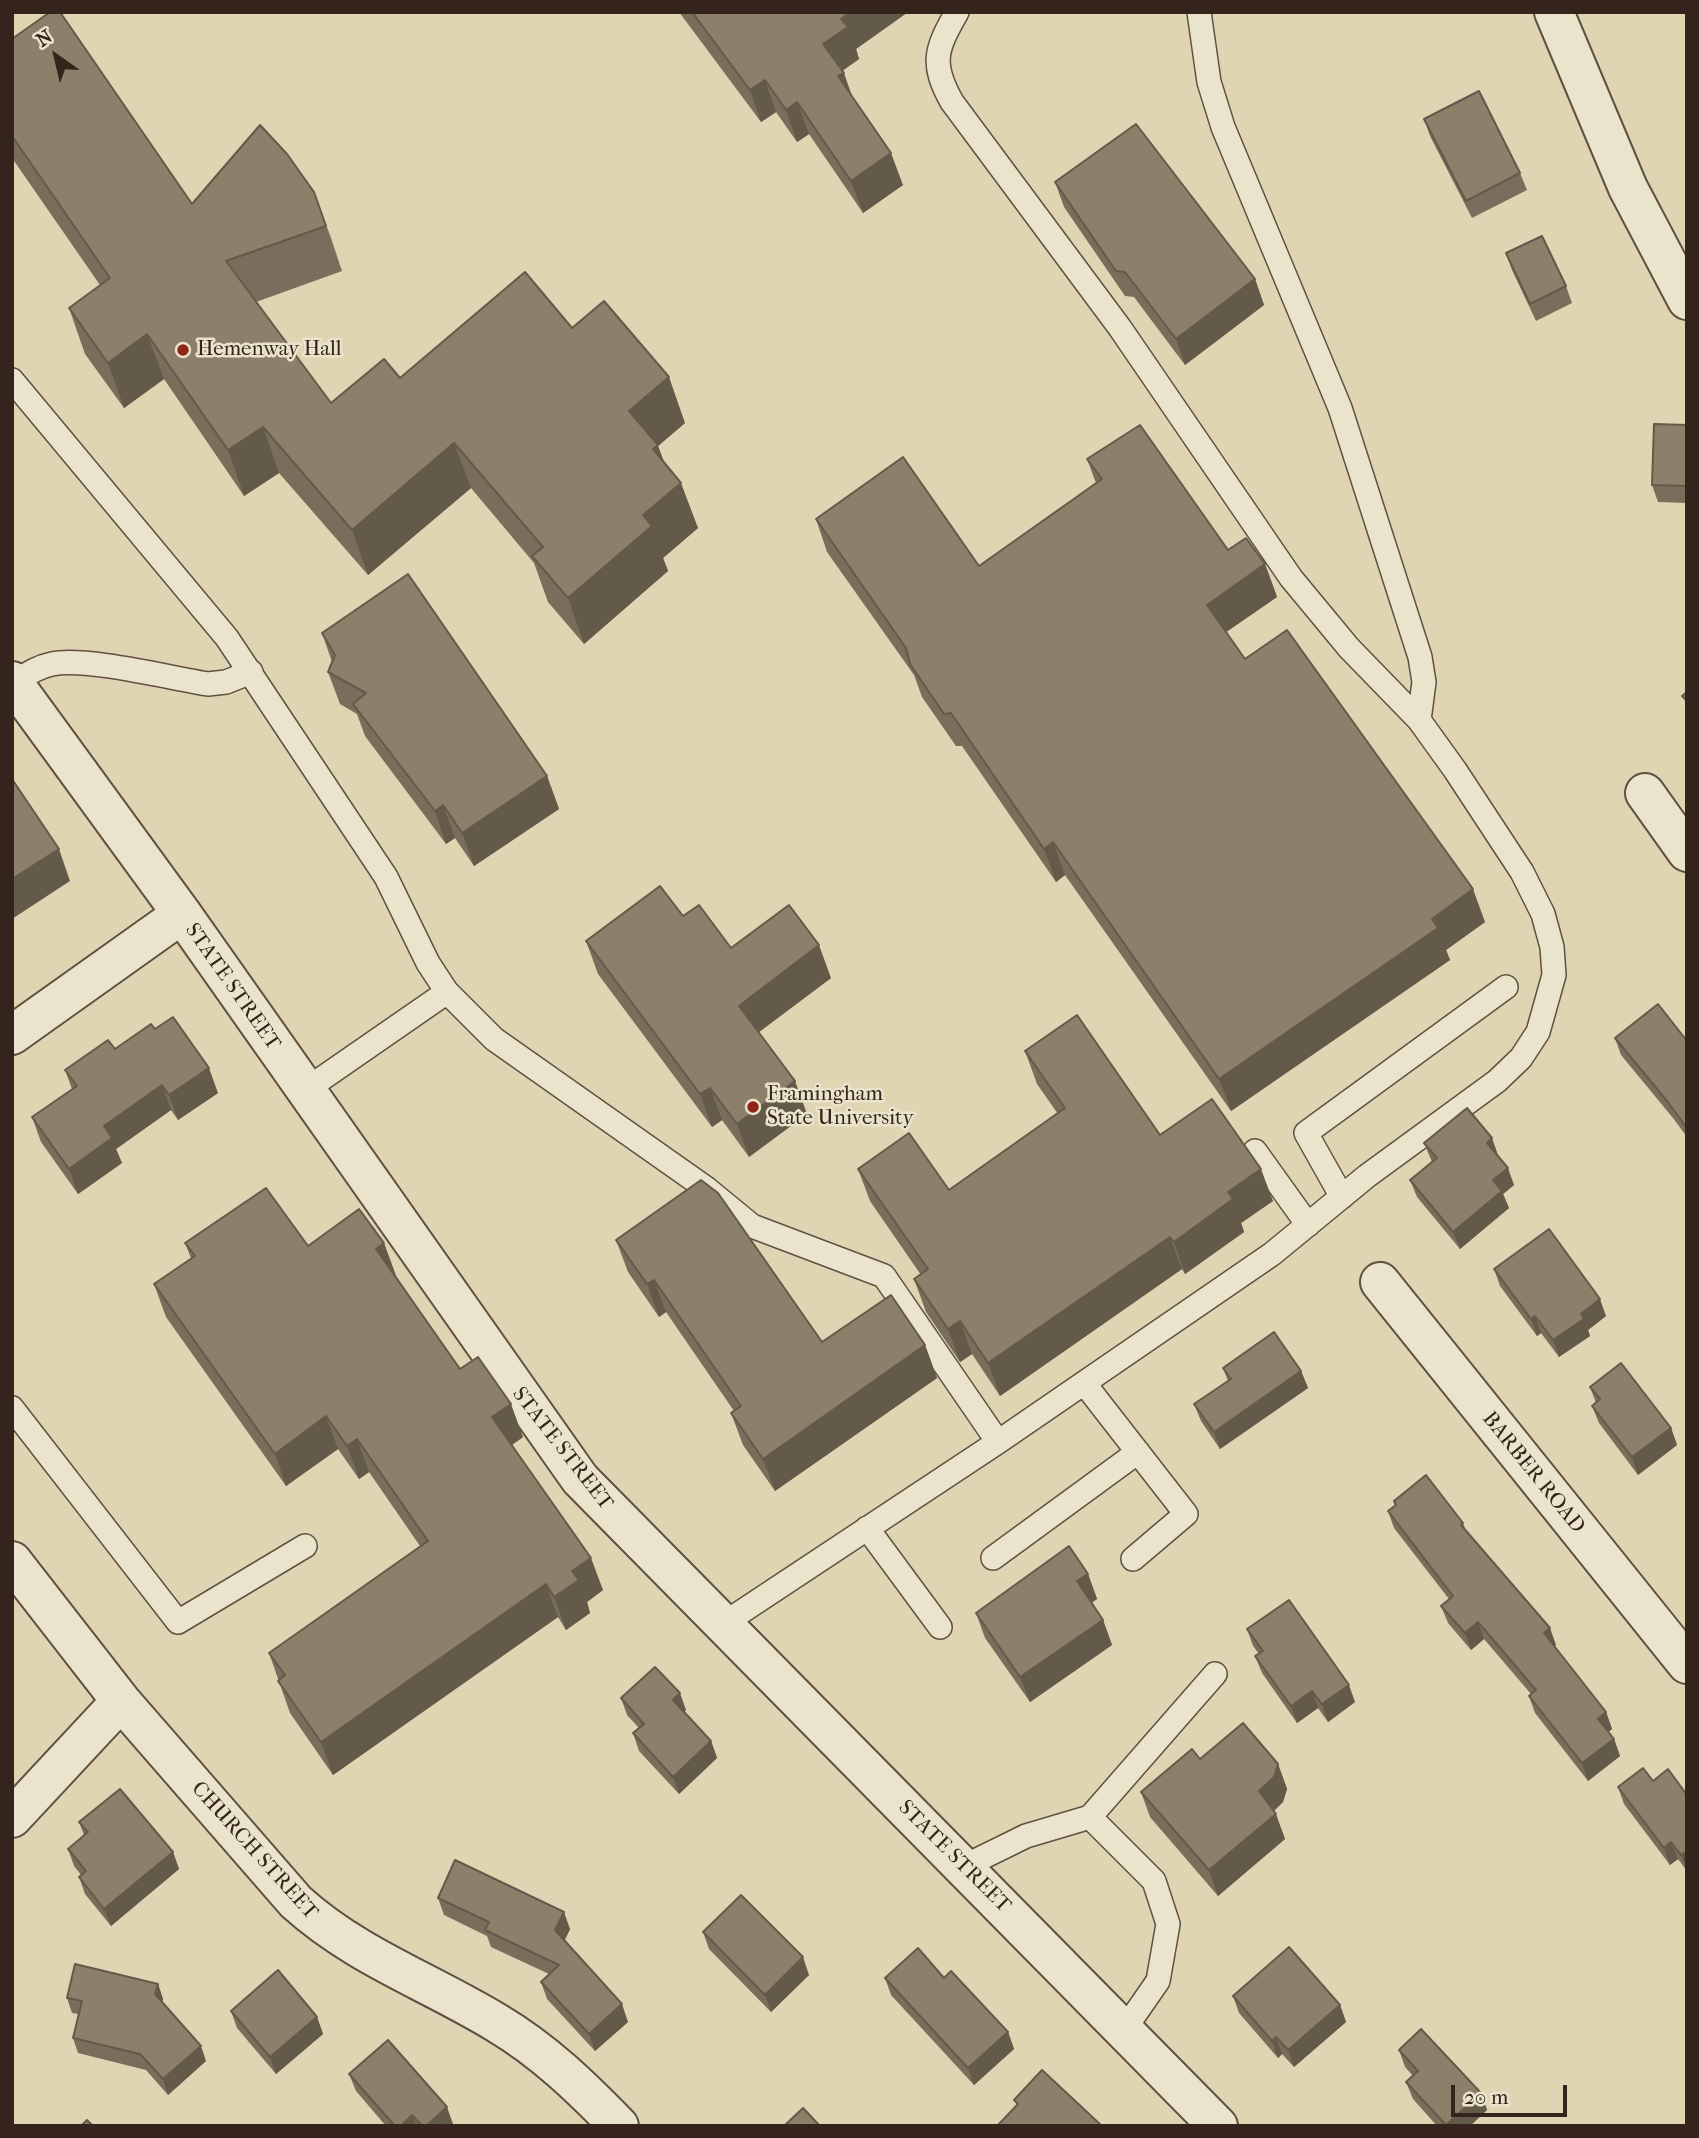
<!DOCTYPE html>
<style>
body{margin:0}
#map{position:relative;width:1699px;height:2138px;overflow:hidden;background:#dfd5b2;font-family:"IM FELL French Canon",serif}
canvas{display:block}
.frame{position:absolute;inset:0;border:14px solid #35241b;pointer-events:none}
.north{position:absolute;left:21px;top:21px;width:70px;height:70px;-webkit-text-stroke:5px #eae4cd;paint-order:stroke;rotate:326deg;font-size:19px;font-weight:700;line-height:28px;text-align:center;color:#35241b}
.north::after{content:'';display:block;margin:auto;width:24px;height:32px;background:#35241b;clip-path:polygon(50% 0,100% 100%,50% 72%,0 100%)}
.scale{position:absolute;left:1451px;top:2085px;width:116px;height:32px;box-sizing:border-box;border:4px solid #35241b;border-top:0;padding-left:9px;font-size:21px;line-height:24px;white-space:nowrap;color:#35241b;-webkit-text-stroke:5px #eae4cd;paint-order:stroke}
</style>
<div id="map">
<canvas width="1699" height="2138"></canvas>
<div class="frame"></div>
<div class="north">N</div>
<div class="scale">20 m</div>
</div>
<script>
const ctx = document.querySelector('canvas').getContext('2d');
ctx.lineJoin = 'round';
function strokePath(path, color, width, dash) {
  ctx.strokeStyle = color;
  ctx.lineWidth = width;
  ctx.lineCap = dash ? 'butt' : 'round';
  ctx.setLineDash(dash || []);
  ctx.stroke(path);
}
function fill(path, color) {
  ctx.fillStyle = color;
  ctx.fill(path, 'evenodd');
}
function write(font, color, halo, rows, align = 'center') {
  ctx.font = font + ' "IM FELL French Canon",serif';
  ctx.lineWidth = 5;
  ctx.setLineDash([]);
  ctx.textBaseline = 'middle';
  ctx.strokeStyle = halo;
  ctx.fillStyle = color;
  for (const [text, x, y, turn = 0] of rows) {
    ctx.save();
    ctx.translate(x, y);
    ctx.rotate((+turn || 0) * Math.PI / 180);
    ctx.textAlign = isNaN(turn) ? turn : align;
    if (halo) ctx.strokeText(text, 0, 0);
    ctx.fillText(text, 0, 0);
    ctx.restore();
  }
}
const service = new Path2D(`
 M1199,12L1209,82L1223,127L1340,408L1420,657L1424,682L1419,720
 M12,380L227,638L386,877L428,963L447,992
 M13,683C26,675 37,667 52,664C86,657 170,678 208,684L226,682L251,672
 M304,1091L447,992L494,1039L707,1189L752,1226L884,1276L998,1442
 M1255,1151L1308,1225
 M1342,1197L1306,1133L1506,987
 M1084,1383L1186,1514L1133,1559
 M12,1408L178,1622L305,1546
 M867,1528L940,1627
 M993,1558L1138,1452
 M723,1624L998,1442L1272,1254L1367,1176L1497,1081L1521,1058L1538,1032L1554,975L1552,947L1543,914L1522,872L1455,770L1419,720L1349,648L1291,578L1120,328L952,102C930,63 936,49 957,12
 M1090,1817L1154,1881L1168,1924L1158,1981L1124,2030
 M963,1867L1026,1836L1090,1817L1215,1674`);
const minor = new Path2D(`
 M1554,12L1628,188L1687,300
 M12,681L182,914L580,1479L1218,2126
 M1645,793L1687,852
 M12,1035L182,914
 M1380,1282L1687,1664
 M12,1561L121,1701L296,1902C357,1957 428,1981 497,2023C544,2051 581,2087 619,2126
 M12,1818L121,1701`);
strokePath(service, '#605041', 26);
strokePath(minor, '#605041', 42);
strokePath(service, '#eae4cd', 23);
strokePath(minor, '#eae4cd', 38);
fill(new Path2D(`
 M679,12H908L856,49L859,59L842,71L852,96L903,185L863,213L809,134L797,142L776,112L761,122Z
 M12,39L192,204L314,192L342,271L256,302L331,403L400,378L572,328L685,423L658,446L664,462L698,528L663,558L668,571L584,644L548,602L534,563L471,488L368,575L279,473L244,496L164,379L124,408L85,354L69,308L100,285L12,158Z
 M1424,119L1520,173L1527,190L1472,218L1430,136Z
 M1055,182L1255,279L1264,305L1185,365L1134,297L1125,296L1064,207Z
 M1506,253L1566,286L1572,303L1536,321L1512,270Z
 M1687,425V503L1658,502L1652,485Z
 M1087,459L1228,550L1265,564L1277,597L1226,632L1245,659L1485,922L1446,950L1450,960L1231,1111L1065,875L1056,882L962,746H956L922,697L914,675L827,552L816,519L979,566L1096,483Z
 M322,633L547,776L559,809L474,866L455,838L446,844L365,736L357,714L340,704L328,672L332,662Z
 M683,916L731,948L831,978L759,1032L807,1114L749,1157L722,1120L712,1127L598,974L586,941Z
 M155,1029L218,1093L178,1120L171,1110L116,1149L122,1163L78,1194L41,1142L32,1117L72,1089L65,1070L115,1049Z
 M1615,1038L1687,1041V1137L1673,1118L1621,1055Z
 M1025,1051L1160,1135L1273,1201L1241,1223L1244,1232L1185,1274L1182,1269L1000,1396L972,1354L960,1362L926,1312L914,1279L921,1275L870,1201L858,1169L949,1190L1058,1114L1037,1084Z
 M1424,1143L1498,1155L1514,1185L1503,1194L1509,1208L1460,1249L1417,1197L1410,1180L1432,1162Z
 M616,1240L822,1342L925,1345L937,1378L775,1491L743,1445L731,1413L734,1411L666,1312L659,1317L628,1272Z
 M185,1243L308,1246L384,1243L396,1276L460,1369L523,1437L512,1445L603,1590L587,1602L590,1613L566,1630L558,1617L333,1775L290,1713L269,1653L420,1546L369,1472L359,1479L338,1449L286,1486L166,1317L154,1284L191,1258Z
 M1494,1269L1606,1316L1588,1330L1590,1336L1559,1357L1541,1333L1537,1336L1500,1286Z
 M1223,1368L1301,1371L1308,1388L1220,1449L1201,1421L1194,1404L1228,1381Z
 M1590,1387L1671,1428L1677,1445L1638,1475L1599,1423L1592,1406L1596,1403Z
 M1394,1501L1463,1523L1466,1531L1556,1645L1554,1647L1606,1712L1612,1729L1608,1732L1614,1739L1620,1756L1588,1781L1535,1713L1529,1696L1531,1694L1484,1639L1471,1650L1448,1623L1441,1606L1449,1599L1394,1528L1388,1511L1395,1505Z
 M1088,1574L1097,1599L1091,1603L1103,1620L1112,1645L1030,1702L985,1638L976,1613Z
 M1247,1629L1355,1702L1328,1722L1318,1708L1297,1723L1262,1673L1255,1656L1259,1654L1253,1646Z
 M621,1698L686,1710L684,1712L711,1741L717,1758L679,1794L639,1751L633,1733L639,1728L627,1715Z
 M1200,1759L1278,1764L1287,1789L1283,1802L1274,1811L1285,1839L1218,1896L1150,1817L1141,1792Z
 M1653,1781L1687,1795V1871L1678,1859L1670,1865L1624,1804L1618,1787Z
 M79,1822L173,1852L179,1869L111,1926L85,1894L79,1877L81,1875L74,1866L68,1849L84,1835Z
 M438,1898L570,1929L564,1941L628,2022L595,2051L547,1999L541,1982L549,1974L491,1947L487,1936L444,1915Z
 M703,1932L809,1975L771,2012L709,1949Z
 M885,1978H944L1008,2032L1014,2049L974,2085L891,1995Z
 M158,1984L163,1999L162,2003L206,2061L168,2095L146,2070L78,2053L73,2038L78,2014L72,2013L67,1998Z
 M1233,1996L1340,2005L1346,2022L1294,2067L1282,2054L1278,2058L1239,2013Z
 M231,2011L317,2017L323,2034L276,2074L237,2028Z
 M1399,2050L1481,2093L1487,2110L1470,2126H1437L1413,2099L1406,2082L1413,2076L1405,2067Z
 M349,2074L453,2124L451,2126H386L356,2091Z`), '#796e5b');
fill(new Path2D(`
 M850,12H908L856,49L859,59L835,76L823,44L841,19Z
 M844,73L855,105L838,76Z
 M765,80L776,112L761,122L750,90Z
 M797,102L809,134L797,142L786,110Z
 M891,153L903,185L863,213L851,181Z
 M314,192L331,238L342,271L326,226Z
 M1255,279L1264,305L1185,365L1176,339Z
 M147,334L164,379L124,408L108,363Z
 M669,377L685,423L658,446L674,489L681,483L698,528L663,558L668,571L584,644L568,598L643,515L629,411Z
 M263,427L279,473L244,496L228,450Z
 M454,443L471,488L368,575L352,530Z
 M1265,564L1277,597L1219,637L1207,605Z
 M547,776L559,809L474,866L462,833Z
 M443,805L455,838L446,844L435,811Z
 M1053,842L1065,875L1056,882L1044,849Z
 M59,849L70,881L12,919V879Z
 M1473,889L1485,922L1446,950L1450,960L1231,1111L1219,1079L1432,919Z
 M819,945L831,978L751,1038L739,1006Z
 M209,1068L218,1093L178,1120L169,1095Z
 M795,1081L807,1114L749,1157L737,1124Z
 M162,1085L171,1110L116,1149L122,1163L78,1194L69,1169L104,1126Z
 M710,1088L722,1120L712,1127L700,1094Z
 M1492,1138L1498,1155L1493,1160L1487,1143Z
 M1508,1168L1514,1185L1503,1194L1509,1208L1460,1249L1453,1232L1493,1180Z
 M1261,1169L1273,1201L1241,1223L1244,1232L1185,1274L1174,1242L1228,1192Z
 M1170,1237L1182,1269L1000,1396L988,1363Z
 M384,1243L396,1276L376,1249Z
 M654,1280L666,1312L659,1317L647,1284Z
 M1600,1299L1606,1316L1588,1330L1590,1336L1559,1357L1553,1340L1581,1314Z
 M1535,1316L1541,1333L1537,1336L1531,1319Z
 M960,1321L972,1354L960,1362L948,1329Z
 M925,1345L937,1378L775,1491L763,1459Z
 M1301,1371L1308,1388L1220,1449L1214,1432Z
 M511,1404L523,1437L504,1450L492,1417Z
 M326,1416L338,1449L286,1486L275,1454Z
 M1671,1428L1677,1445L1638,1475L1632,1457Z
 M357,1439L369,1472L359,1479L347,1446Z
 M591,1558L603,1590L587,1602L590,1613L566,1630L554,1597L572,1571Z
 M1088,1574L1097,1599L1086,1607L1077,1581Z
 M546,1584L558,1617L333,1775L321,1742Z
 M1103,1620L1112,1645L1030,1702L1020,1677Z
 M1478,1622L1484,1639L1471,1650L1465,1633Z
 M1550,1628L1556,1645L1550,1650L1544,1633Z
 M1349,1685L1355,1702L1328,1722L1322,1704Z
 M1312,1691L1318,1708L1297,1723L1291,1706Z
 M680,1693L686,1710L679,1717L673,1700Z
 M1606,1712L1612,1729L1604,1736L1598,1719Z
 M1614,1739L1620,1756L1588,1781L1582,1763Z
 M711,1741L717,1758L679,1794L673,1777Z
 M1278,1764L1287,1789L1283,1802L1268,1816L1259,1791Z
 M1276,1814L1285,1839L1218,1896L1209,1870Z
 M1671,1842L1678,1859L1670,1865L1664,1848Z
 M1687,1851V1870L1681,1855Z
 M173,1852L179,1869L111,1926L104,1909Z
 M564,1912L570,1929L561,1948L555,1930Z
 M803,1957L809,1975L771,2012L765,1995Z
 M158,1984L163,1999L161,2010L155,1994Z
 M622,2004L628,2022L595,2051L589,2034Z
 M1340,2005L1346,2022L1294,2067L1288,2050Z
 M317,2017L323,2034L276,2074L270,2057Z
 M1008,2032L1014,2049L974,2085L968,2068Z
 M1276,2037L1282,2054L1278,2058L1272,2041Z
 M201,2046L206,2061L168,2095L163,2079Z
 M1481,2093L1487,2110L1470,2126H1447L1446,2125Z
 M447,2107L453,2124L451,2126H426Z
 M412,2115L416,2126H401Z`), '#635a4a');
const building = new Path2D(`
 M50,12H60L192,204L260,125L287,154L314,192L326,226L226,261L331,403L384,359L400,378L525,272L572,328L604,301L669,377L629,411L658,445L653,449L681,483L643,515L652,526L568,598L532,556L543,547L454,443L352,530L263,427L228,450L147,334L108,363L69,308L110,278L12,136V39Z
 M692,12H850L841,19L848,27L823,44L844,73L838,76L891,153L851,181L797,102L786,110L765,80L750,90Z
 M1479,91L1520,173L1466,201L1424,119Z
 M1136,124L1255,279L1176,339L1125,272L1116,271L1055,182Z
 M1542,236L1566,286L1530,304L1506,253Z
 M1654,424L1687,425V486L1652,485Z
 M1140,425L1228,550L1246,538L1265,564L1207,605L1245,659L1287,630L1473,889L1432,919L1438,928L1219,1079L1053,842L1044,849L951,713L944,714L910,664L906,648L816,519L903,457L979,566L1102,479L1087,459Z
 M408,574L547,776L462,833L443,805L435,811L353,704L366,693L328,672L335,655L322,633Z
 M1687,692V701L1682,696Z
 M12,779L59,849L12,879Z
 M660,886L683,916L699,905L731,948L789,905L819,945L739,1006L795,1081L737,1124L710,1088L700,1094L586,941Z
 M1658,1004L1687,1041V1128L1667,1101L1615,1038Z
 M1077,1015L1160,1135L1212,1099L1261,1169L1228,1192L1233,1199L1174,1242L1170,1237L988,1363L960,1321L948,1329L914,1279L928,1269L858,1169L909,1133L949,1190L1065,1108L1025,1051Z
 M173,1017L209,1068L169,1095L162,1085L104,1126L112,1138L69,1169L32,1117L77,1086L65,1070L108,1040L115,1049L151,1024L155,1029Z
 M1467,1108L1492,1138L1487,1143L1508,1168L1493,1180L1502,1191L1453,1232L1410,1180L1437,1158L1424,1143Z
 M701,1180L718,1193L822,1342L891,1295L925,1345L763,1459L731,1413L741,1406L654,1280L647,1284L616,1240Z
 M266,1188L308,1246L359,1209L384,1243L376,1249L460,1369L478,1357L511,1404L492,1417L591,1558L572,1571L579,1580L554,1597L546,1584L321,1742L278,1681L285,1675L269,1653L428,1541L357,1439L347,1446L326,1416L275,1454L154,1284L195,1256L185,1243Z
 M1549,1229L1600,1299L1581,1314L1584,1319L1553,1340L1535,1316L1531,1319L1494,1269Z
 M1274,1332L1301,1371L1214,1432L1194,1404L1231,1379L1223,1368Z
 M1621,1363L1671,1428L1632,1457L1592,1406L1600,1399L1590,1387Z
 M1426,1475L1463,1523L1461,1525L1550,1628L1544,1633L1606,1712L1598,1719L1614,1739L1582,1763L1529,1696L1536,1690L1478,1622L1465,1633L1441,1606L1453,1596L1388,1511L1396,1505L1394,1501Z
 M1069,1546L1088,1574L1077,1581L1103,1620L1020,1677L976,1613Z
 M1289,1600L1349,1685L1322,1704L1312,1691L1291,1706L1255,1656L1263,1651L1247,1629Z
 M655,1667L680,1693L673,1700L711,1741L673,1777L633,1733L644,1724L621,1698Z
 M1243,1723L1278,1764L1274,1777L1259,1791L1276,1814L1209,1870L1141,1792L1192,1749L1200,1759Z
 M1643,1768L1653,1781L1668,1769L1687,1795V1851L1681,1855L1671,1842L1664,1848L1618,1787Z
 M120,1789L173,1852L104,1909L79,1877L86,1871L68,1849L88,1832L79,1822Z
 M455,1860L564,1912L555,1930L622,2004L589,2034L541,1982L559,1965L485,1930L489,1922L438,1898Z
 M741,1895L803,1957L765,1995L703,1932Z
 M1289,1947L1340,2005L1288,2050L1276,2037L1272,2041L1233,1996Z
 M918,1948L944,1978L951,1971L1008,2032L968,2068L885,1978Z
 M75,1964L158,1984L155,1994L201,2046L163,2079L140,2054L73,2038L82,2001L67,1998Z
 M278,1970L317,2017L270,2057L231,2011Z
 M1421,2029L1481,2093L1446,2125L1406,2082L1418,2071L1399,2050Z
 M388,2040L447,2107L426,2126H422L412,2115L401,2126H395L349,2074Z
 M1042,2070L1102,2126L998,2125L1018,2104L1014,2100Z
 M803,2108L820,2126H784Z
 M87,2120L93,2126H81Z`);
fill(building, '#8d806a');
strokePath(building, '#635a4a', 2);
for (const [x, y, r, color] of [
 [183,350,7,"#8f2418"],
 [753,1107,7,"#8f2418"]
]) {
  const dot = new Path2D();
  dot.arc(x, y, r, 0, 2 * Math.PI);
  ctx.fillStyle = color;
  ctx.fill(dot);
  strokePath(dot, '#eae4cd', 2.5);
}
write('21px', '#35241b', '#eae4cd', [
 ["Hemenway Hall",197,350],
 ["Framingham",767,1095],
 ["State University",767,1119]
], 'left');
write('21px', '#35241b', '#eae4cd', [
 ["STATE STREET",232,987,55],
 ["STATE STREET",562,1449,52],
 ["BARBER ROAD",1533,1473,51],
 ["CHURCH STREET",254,1851,48],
 ["STATE STREET",954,1857,45]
]);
</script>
